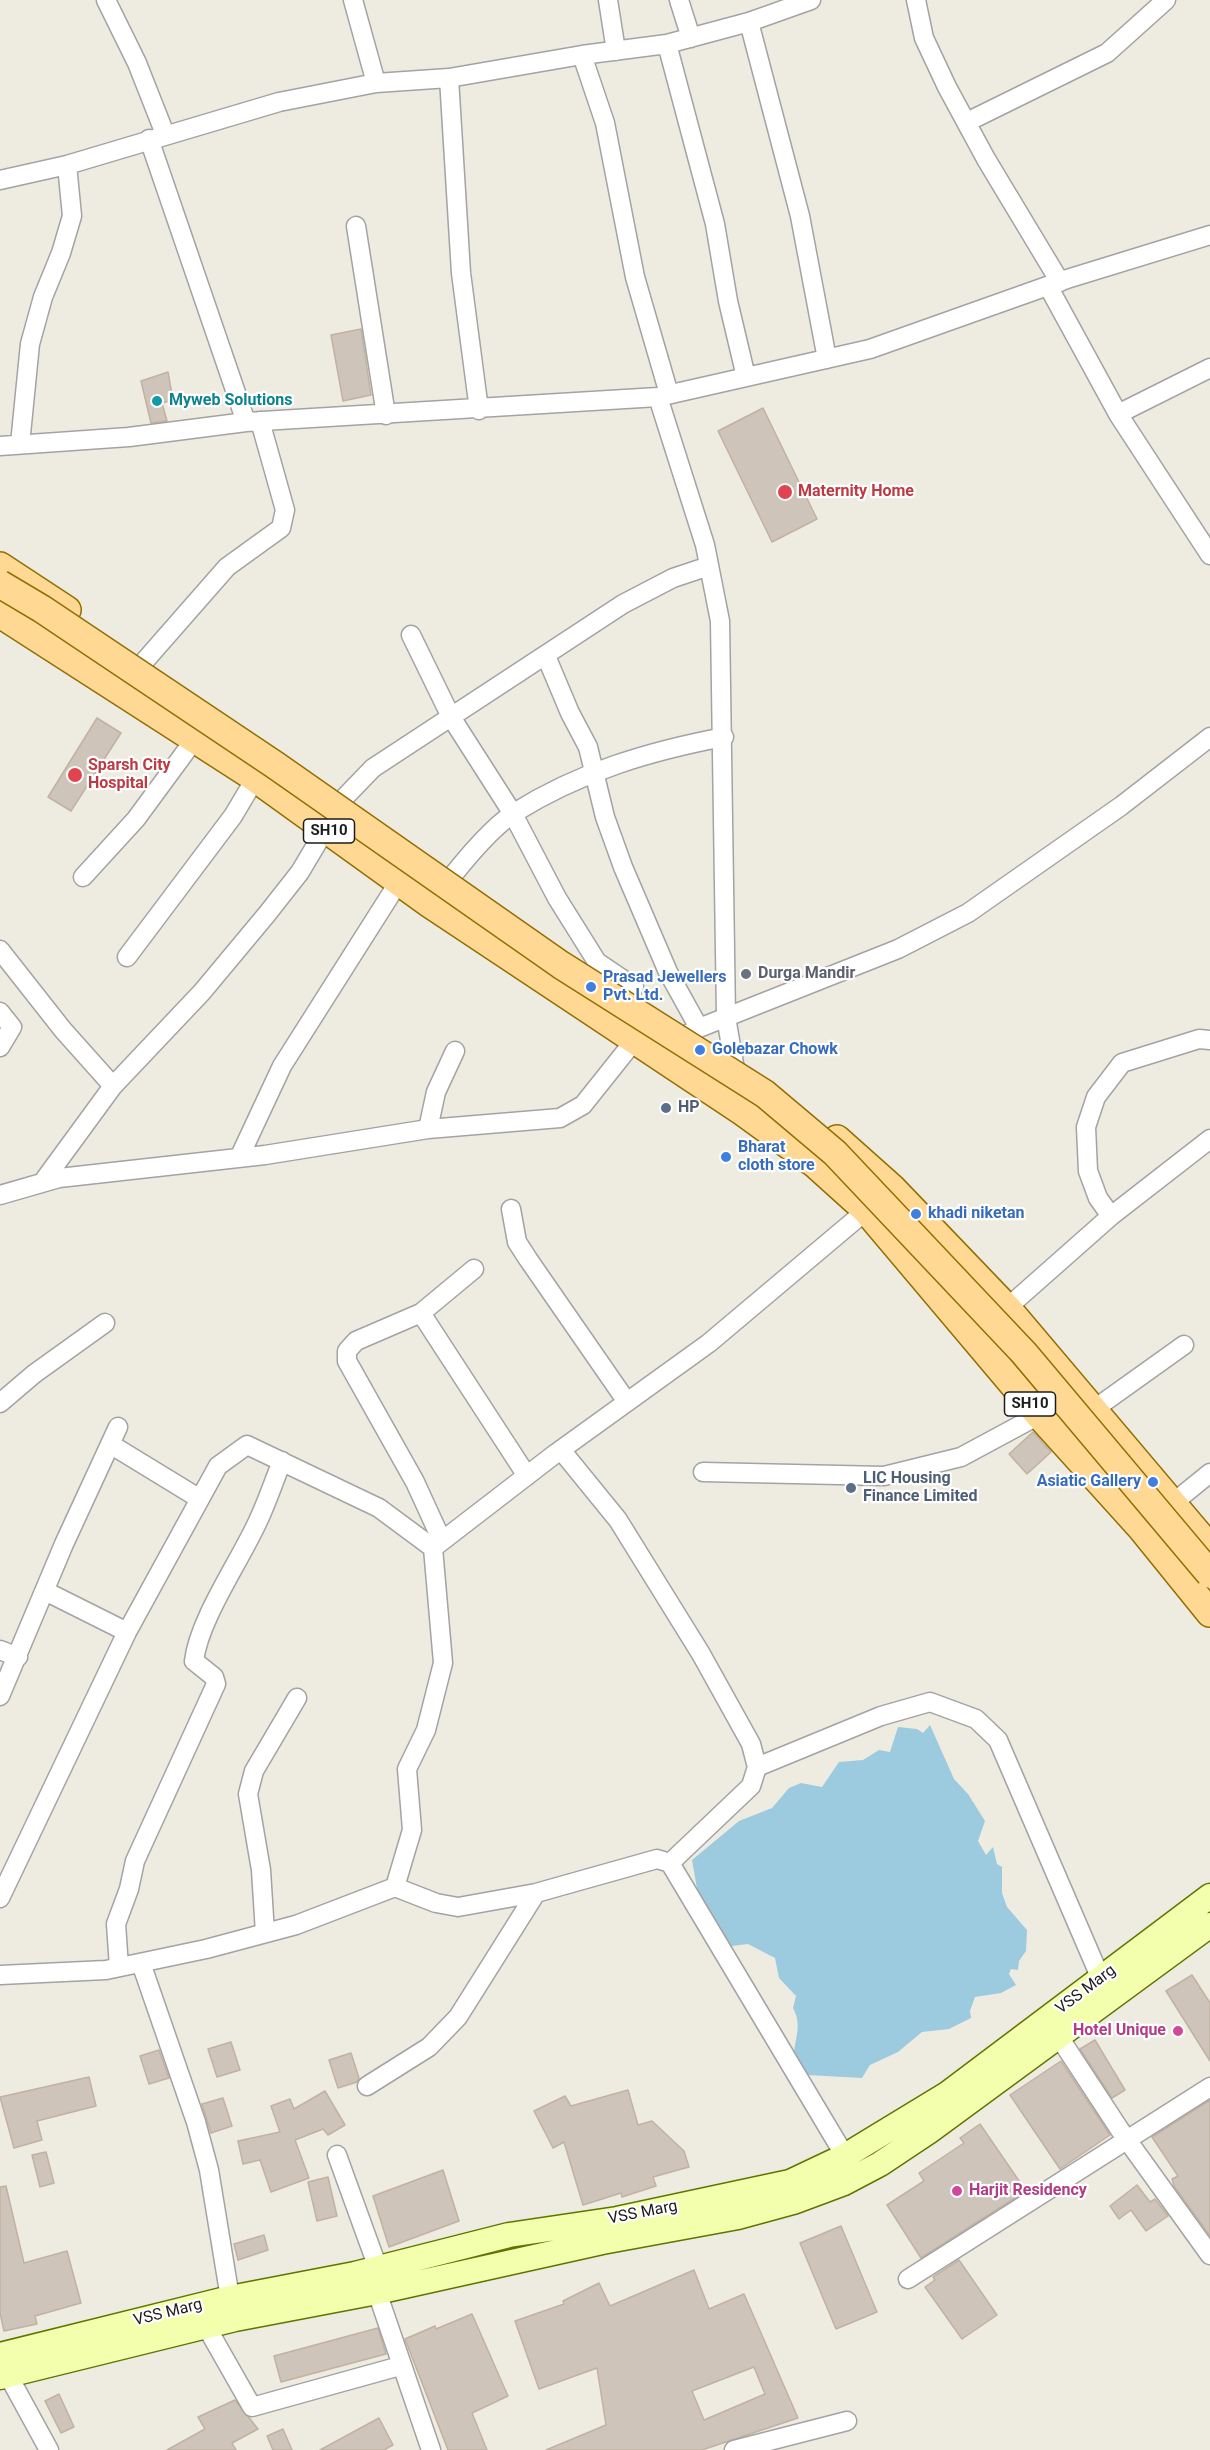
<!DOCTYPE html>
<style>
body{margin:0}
canvas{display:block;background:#eeebe0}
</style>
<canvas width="1210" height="2450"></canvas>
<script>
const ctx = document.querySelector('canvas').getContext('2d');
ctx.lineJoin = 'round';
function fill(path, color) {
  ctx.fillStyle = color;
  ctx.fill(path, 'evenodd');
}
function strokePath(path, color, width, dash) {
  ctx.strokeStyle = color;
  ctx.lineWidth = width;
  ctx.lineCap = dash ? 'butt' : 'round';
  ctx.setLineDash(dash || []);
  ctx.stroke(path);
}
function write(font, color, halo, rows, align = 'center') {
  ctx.font = font + ' Roboto,sans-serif';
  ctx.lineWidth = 4.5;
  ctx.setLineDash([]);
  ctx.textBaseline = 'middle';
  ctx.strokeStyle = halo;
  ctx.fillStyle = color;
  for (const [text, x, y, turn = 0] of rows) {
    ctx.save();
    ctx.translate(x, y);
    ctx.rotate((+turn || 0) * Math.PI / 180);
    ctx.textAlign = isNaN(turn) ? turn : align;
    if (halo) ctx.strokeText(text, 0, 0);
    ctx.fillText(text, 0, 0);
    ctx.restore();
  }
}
fill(new Path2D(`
 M930,1725L954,1779L968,1794L985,1821L978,1841L986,1855L993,1847L997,1864L1002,1867V1893L1007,1907L1027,1930L1026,1951L1019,1961L1018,1970L1011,1969L1009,1974L1016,1985L1001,1993L975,1997L970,2011L971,2018L949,2029L922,2032L898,2052L870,2065L862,2078L807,2075L794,2063C792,2042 804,2028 793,2008L796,1996L779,1978L775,1958L748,1944L732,1946L724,1957L702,1917L692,1860L739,1821L772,1808L789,1788L801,1783L822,1787L839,1762L863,1760L879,1750L890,1752L898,1727L917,1729L923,1733Z`), '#9ccbe0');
const building = new Path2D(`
 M361,329L371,395L343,401L331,335Z
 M168,372L173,400L162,403L167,421L151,423L141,381Z
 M763,408L817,519L772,542L718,431Z
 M97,718L121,733L71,811L48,797Z
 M1033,1432L1051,1452L1027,1474L1009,1454Z
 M1192,1975L1210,2003V2061L1166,1991Z
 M1095,2040L1125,2090L1112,2098L1080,2049Z
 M231,2042L240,2070L217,2077L208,2049Z
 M159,2050L169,2078L149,2084L140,2056Z
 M351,2053L359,2078L357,2082L338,2088L329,2060Z
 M1061,2061L1110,2135L1060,2169L1010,2095Z
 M89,2077L96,2106L37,2121L42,2140L14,2148L0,2097Z
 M628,2090L638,2125L652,2121L684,2151L689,2167L653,2177L656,2186L622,2197L621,2193L583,2205L564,2142L553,2148L534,2111L565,2096L571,2106Z
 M325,2091L345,2125L328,2135L323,2129L295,2140L309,2178L271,2192L260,2160L243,2164L238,2141L280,2132L271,2106L290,2099L294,2109Z
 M223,2098L232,2126L211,2133L202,2104Z
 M1210,2100V2236L1174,2186L1172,2179L1178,2176L1152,2137Z
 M980,2124L1026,2191L921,2258L887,2205L924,2181L919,2173L964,2143L960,2138Z
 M46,2152L54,2183L40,2187L32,2155Z
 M443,2170L459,2221L389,2247L373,2196Z
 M328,2177L337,2216L317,2221L308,2182Z
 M1137,2185L1150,2202L1155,2199L1168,2216L1146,2231L1131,2210L1119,2219L1110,2206Z
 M6,2186L24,2263L67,2251L81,2303L35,2316L37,2324L4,2331L0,2313V2187Z
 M841,2226L877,2312L836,2329L800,2243Z
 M264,2235L268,2250L238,2260L234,2244Z
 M959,2260L997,2315L962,2339L925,2287L935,2280L933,2277Z
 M694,2270L709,2309L744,2294L798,2418L702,2450H546L606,2425L597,2368L539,2389L515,2321L564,2304L563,2301L599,2283L610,2306ZM754,2367L765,2394L704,2420L692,2391Z
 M472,2314L508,2396L472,2413L487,2450H448L405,2339L435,2326L436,2329Z
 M378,2328L386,2354L281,2382L274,2356Z
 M59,2394L74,2427L61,2433L45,2401Z
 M235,2400L258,2429L232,2443L236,2450H167L205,2429L198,2417Z
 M379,2418L393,2445L384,2450H320Z
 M283,2429L292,2450H273L267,2436Z`);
fill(building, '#cec4b9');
strokePath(building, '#c1b2a1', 1.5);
const street = new Path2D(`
 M106,0L137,63L165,134
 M353,0L376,83
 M608,0L616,51
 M679,0L691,38
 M916,0L924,38L947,87L986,159L1060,282
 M749,22L800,216L827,359
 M667,44L715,224L728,301L746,377
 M582,55L605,123L635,277L669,394
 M449,78L461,273L479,410
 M967,122L1107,53L1166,0
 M149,139L246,422
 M0,180L67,165L279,102L376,83L449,78L582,55L667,44L749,22L811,0
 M356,226L386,415
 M1048,286L1118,414L1210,555
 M658,397L705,545L720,621L726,1017L737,1081
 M1118,414L1210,368
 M20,444L30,344L43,297L61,253L72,216L67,165
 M0,446L129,437L246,422L658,397L870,349L1067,279L1210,235
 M411,635L451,717L513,814L557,898L597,962L634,987L619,1013
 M546,656L570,713L588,747L605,817L623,867L668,972L699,1028
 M128,680L227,567L281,528L285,510L260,421
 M83,877L136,819L200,732
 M439,893C458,868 488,830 514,813C579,772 650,751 724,737
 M0,950L63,1030L113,1086L202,992L267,914L300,872L344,798L373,768L623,604L673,578L709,566
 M127,957L233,816L261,769
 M0,1012L12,1027L0,1047
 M670,1044L699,1028L898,949L968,913L1121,806L1210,737
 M428,1129L436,1092L455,1051
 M239,1158L282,1066L405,872
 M42,1183L113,1086
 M0,1195L59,1178L265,1155L428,1129L560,1118L583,1105L634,1041
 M511,1209L517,1242L528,1259L627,1402
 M1111,1216L1098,1198L1088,1171L1086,1127L1096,1097L1122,1063L1199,1039L1210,1040
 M421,1313L527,1476
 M999,1315L1111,1216L1210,1139
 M0,1403L34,1374L105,1323
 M1093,1410L1184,1345
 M110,1444L200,1499
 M561,1450L618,1520L701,1654L751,1744L757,1767L751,1786L670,1863
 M703,1472L884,1476L961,1457L1039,1415
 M1173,1503L1210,1473
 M442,1541L415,1482L347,1361V1351L356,1341L421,1313L474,1269
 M433,1548L555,1454L709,1343L874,1204
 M45,1591L127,1632
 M0,1650L18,1657
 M0,1696L64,1544L118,1427
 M757,1767L881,1716L930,1702L976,1719L998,1740L1101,1979
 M395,1887L436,1903L458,1907L536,1893L657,1859L670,1863L845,2156
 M0,1898L127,1632L218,1466L247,1445L379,1508L433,1548L443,1663L426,1730L407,1769L412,1830L395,1887L296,1925L206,1949L106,1970L0,1975
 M265,1933L261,1870L248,1794L254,1771L297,1698
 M141,1963L196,2122L209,2170L230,2298
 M119,1967L116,1924L129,1889L135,1861L216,1684L214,1677L194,1661C199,1619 240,1561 258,1521C267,1502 274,1481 282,1461
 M1059,2037L1120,2130L1210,2255
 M367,2086L429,2047L458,2017L536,1893
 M337,2155L378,2268
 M908,2279L1210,2087
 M377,2292L431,2450
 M206,2326L252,2407L400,2366
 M8,2375L49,2450
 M734,2450L847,2421`);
const secondary = new Path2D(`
 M0,2355L230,2298L355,2274L509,2235L617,2219L790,2182L845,2156L947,2094L1210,1896
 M0,2377L235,2319L377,2292L602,2242L738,2217L793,2202L844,2183L880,2164L928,2132L1210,1925`);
const primary = new Path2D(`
 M0,566L67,610
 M0,614L255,778L430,904L743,1112L815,1164L866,1210L1039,1415L1142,1529L1210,1613
 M837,1139L892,1188L1007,1308L1210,1548`);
strokePath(street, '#a3a3a3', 21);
strokePath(secondary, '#5f7500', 27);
strokePath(primary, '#936e00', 30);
strokePath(street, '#fff', 18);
strokePath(secondary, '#f4ffae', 24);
strokePath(primary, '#ffd994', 27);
const primaryBridge = new Path2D(`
 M0,584L42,609L275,765L561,965L765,1094L835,1153L1024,1353L1210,1574`);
strokePath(primaryBridge, '#936e00', 30, []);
strokePath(primaryBridge, '#ffd994', 27);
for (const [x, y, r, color] of [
 [157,401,6,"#0f9aa8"],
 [785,492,8,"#e0444e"],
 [75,775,8,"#e0444e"],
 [746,974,6,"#6b7280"],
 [591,987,6,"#3f7fe0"],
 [700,1050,6,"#3f7fe0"],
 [666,1108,6,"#5c6f8a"],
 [726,1157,6,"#3f7fe0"],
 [916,1214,6,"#3f7fe0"],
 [1153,1482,6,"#3f7fe0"],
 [851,1488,6,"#5c6f8a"],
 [1178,2031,6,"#d1479c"],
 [957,2191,6,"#d1479c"]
]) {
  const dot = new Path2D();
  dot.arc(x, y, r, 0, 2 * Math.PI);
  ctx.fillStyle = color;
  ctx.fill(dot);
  strokePath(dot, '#fff', 2);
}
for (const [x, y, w] of [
 [329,831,51],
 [1030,1404,51]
]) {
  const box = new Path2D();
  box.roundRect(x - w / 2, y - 12, w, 24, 4.5);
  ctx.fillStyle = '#fff';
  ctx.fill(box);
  strokePath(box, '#1c1c1c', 1.5);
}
write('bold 15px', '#1c1c1c', null, [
 ["SH10",329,831],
 ["SH10",1030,1404]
]);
write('bold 16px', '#0d838f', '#fff', [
 ["Myweb Solutions",169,401]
], 'left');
write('bold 16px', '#be3a42', '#fff', [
 ["Maternity Home",798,492],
 ["Sparsh City",88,766],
 ["Hospital",88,784]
], 'left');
write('bold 16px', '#5b616d', '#fff', [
 ["Durga Mandir",758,974]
], 'left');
write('bold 16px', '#366cbe', '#fff', [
 ["Prasad Jewellers",603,978],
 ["Pvt. Ltd.",603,996],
 ["Golebazar Chowk",712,1050],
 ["Bharat",738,1148],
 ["cloth store",738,1166],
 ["khadi niketan",928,1214],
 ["Asiatic Gallery",1141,1482,"right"]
], 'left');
write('bold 16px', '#4e5e75', '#fff', [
 ["HP",678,1108],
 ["LIC Housing",863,1479],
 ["Finance Limited",863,1497]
], 'left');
write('16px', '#1c1c1c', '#fff', [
 ["VSS Marg",1086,1990,-37],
 ["VSS Marg",643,2213,-11],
 ["VSS Marg",168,2313,-14]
]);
write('bold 16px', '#b23c85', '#fff', [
 ["Hotel Unique",1166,2031],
 ["Harjit Residency",969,2191,"left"]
], 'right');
</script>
